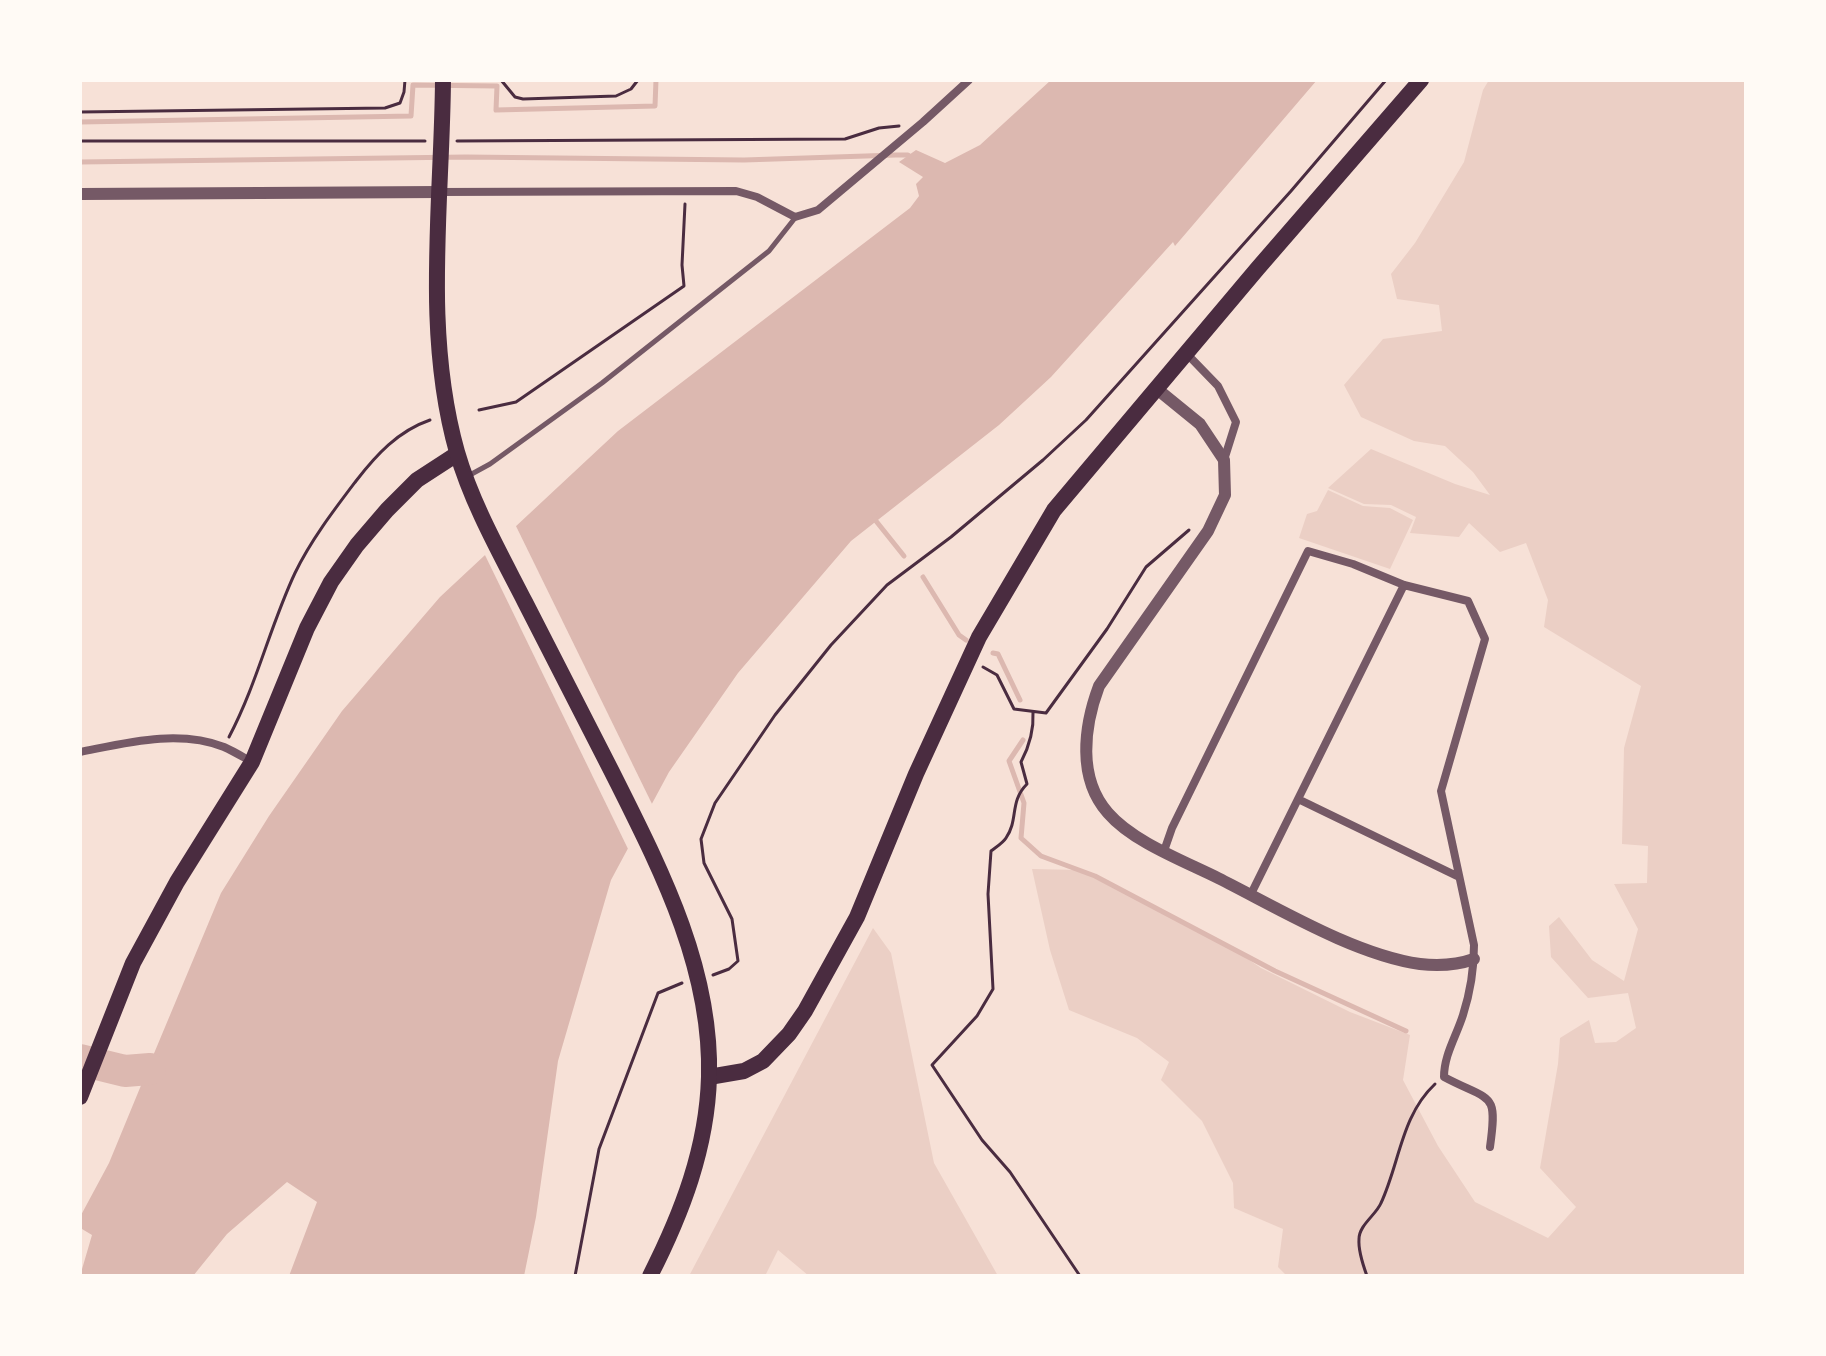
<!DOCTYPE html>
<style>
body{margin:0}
#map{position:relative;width:1826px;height:1356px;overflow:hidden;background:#f7e1d7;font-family:Quicksand,sans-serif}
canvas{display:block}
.frame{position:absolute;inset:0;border:82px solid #fffaf5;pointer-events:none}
</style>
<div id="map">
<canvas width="1826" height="1356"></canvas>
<div class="frame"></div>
</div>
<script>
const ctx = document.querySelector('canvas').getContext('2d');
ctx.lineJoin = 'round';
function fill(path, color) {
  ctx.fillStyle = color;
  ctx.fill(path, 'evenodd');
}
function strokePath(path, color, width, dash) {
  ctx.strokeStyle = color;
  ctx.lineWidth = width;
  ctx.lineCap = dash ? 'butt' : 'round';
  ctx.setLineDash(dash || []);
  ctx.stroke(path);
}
fill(new Path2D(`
 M1489,80H1746V1276H1287L1278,1267L1283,1229L1234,1208L1233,1183L1202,1121L1161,1080L1169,1062L1137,1038L1069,1010L1050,950L1032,869L1079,870L1236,951L1261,968L1350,1012L1410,1035L1403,1080L1438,1146L1475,1202L1548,1238L1576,1207L1540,1168L1558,1064L1560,1038L1589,1020L1595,1043L1616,1042L1636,1028L1628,993L1588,998L1551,957L1549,926L1559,917L1592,960L1624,981L1638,929L1614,884L1647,883L1648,846L1622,844L1624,748L1641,686L1544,627L1548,600L1526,543L1500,552L1469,523L1459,537L1410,533L1416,517L1391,505L1364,504L1328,488L1371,449L1455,484L1490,495L1473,472L1445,446L1414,441L1361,417L1344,385L1383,339L1442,331L1439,305L1397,299L1391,274L1415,243L1464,162L1483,90Z
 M1328,490L1363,506L1390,508L1413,520L1390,569L1299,538L1307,514L1317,511Z
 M873,928L891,953L934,1163L998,1276H809L778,1250L765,1276H689Z`), '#ebcfc5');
fill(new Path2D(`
 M1051,80H1317L1175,246L1173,242L1051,377L999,425L851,541L738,673L669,772L611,880L558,1061L536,1217L524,1276H289L317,1202L287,1182L227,1234L193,1276H80L92,1235L82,1229L80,1217L109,1163L142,1083L107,1069L113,1059H132L150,1063L221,893L269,816L342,711L440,597L618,431L910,208L919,196L916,184L923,177L899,162L916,150L945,163L980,145Z`), '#dcb8b0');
fill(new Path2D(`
 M514,522L654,808L630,853L483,551Z`), '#f7e1d7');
strokePath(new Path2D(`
 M80,122L411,116L413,85L497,86L496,110L655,106L656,80
 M80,162L466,157L744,160L896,155H908L914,159
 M874,515L876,521L904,556
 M923,577L959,635L966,640
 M993,653L998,654L1020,700
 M1023,740L1009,761L1024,803L1021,838L1041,856L1095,876L1275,971L1406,1031`), '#dcb8b0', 5);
strokePath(new Path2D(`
 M80,1060L125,1071L150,1069`), '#dcb8b0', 32);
strokePath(new Path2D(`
 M501,80L515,97L523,99L616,96L631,89L638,80
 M80,112L385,108L400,103L404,92L405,80
 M80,141H425
 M457,141L845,139L879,128L899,126
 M479,410L516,402L684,286L682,265L685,204
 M80,544V641
 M983,667L997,675L1014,709L1046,713L1107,629L1146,567L1189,530
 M1033,712C1034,730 1030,745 1021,762L1027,784C1009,802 1019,819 1006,838C1003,843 996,847 991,851L988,894L993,989L977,1016L932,1065L982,1140L1010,1172L1080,1276
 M229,737C257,684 270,626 295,573C311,540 334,510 356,481C376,455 398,431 430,420
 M713,975L729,969L738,961L732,919L704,863L701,839L715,803L775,715L831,645L887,585L951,537L1043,460L1086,420L1291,191L1386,80
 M575,1276L599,1149L658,993L682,983
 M1367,1276C1363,1265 1358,1251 1359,1239C1359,1225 1376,1215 1381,1203C1400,1162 1401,1116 1435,1084`), '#4a2c40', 3);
strokePath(new Path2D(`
 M468,476L490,464L602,383L769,251L795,218`), '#755966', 5);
strokePath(new Path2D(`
 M439,192L736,191L757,197L795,217L818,210L923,122L969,80
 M1187,354L1218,386L1236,422L1224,460
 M80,752C126,743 178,729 224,747C233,751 243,757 252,762
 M1298,799L1459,877
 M1164,851L1172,828L1308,551L1353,564L1404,585L1468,601L1485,639L1441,791L1474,945C1474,968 1470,993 1463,1015C1456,1037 1444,1055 1444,1077C1491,1102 1498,1090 1490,1147
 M1251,894L1404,585`), '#755966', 8);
strokePath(new Path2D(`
 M80,194L439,192
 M1157,389L1200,424L1224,460L1225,495L1208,531L1099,686C1084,726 1077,778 1108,813C1133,842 1184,861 1218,878C1276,907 1355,955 1420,964C1437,966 1457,965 1474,959`), '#755966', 12);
strokePath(new Path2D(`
 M709,1077L744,1071L763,1061L789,1034L805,1011L857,917L916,774L979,637L1054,510L1258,268L1421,80
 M80,1097L133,963L177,882L252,762L307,628L331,582L357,545L387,510L417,480L457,454`), '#4a2c40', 16);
strokePath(new Path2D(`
 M443,80C442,203 423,332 457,452C472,504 501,555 525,602C554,659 583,716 612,772C660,868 712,967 709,1077C707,1148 682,1213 650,1276`), '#4a2c40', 16);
</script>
